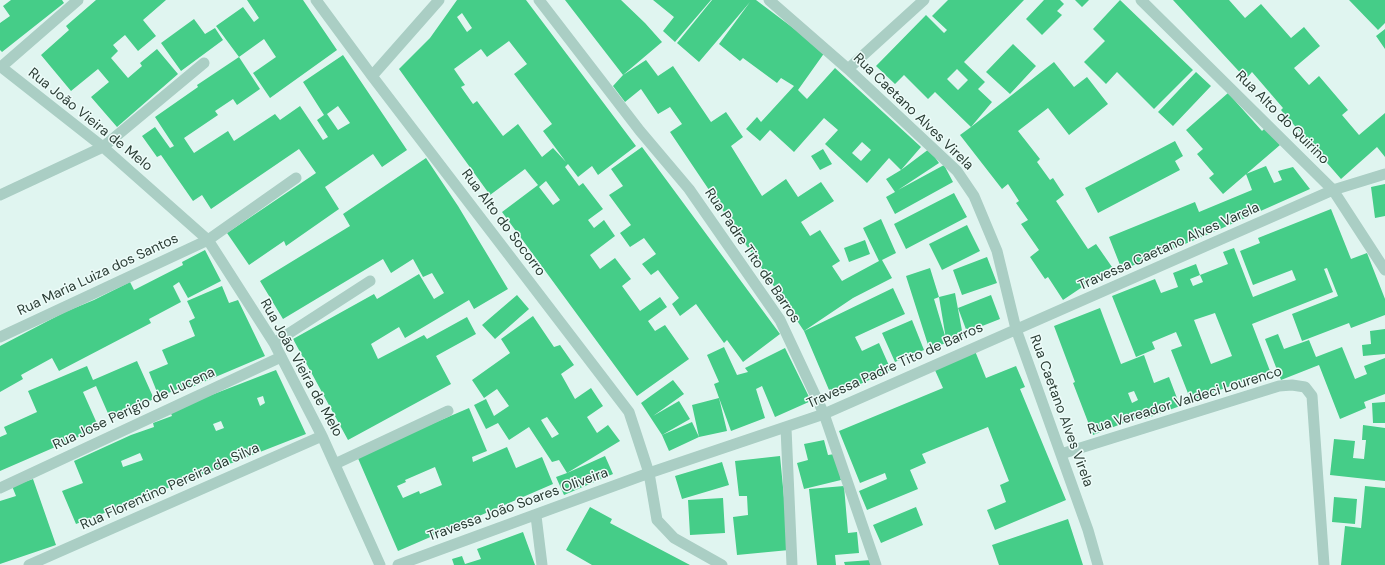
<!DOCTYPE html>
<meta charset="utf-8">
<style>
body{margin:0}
canvas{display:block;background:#e0f5f0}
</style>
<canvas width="1385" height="565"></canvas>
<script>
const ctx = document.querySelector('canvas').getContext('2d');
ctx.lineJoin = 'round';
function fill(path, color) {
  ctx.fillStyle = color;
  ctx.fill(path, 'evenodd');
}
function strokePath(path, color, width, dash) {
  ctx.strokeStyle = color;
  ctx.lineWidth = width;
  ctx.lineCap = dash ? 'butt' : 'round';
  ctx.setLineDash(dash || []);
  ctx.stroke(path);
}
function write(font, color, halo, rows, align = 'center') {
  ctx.font = font + ' "DM Sans",sans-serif';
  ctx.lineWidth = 3;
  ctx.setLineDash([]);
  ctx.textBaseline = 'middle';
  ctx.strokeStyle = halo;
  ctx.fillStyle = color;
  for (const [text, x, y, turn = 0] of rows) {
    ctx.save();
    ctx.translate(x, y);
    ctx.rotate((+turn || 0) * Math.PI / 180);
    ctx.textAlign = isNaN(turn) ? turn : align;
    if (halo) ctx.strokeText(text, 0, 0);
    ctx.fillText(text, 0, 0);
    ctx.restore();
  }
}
fill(new Path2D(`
 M11,0H62L64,3L2,52L0,50V23L10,16L3,6Z
 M96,0H166L143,20L156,36L138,51L125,35L113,45L118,51L111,58L128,78L142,66L140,63L157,49L178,74L117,127L91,97L109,82L98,69L71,91L41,55L69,30L66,26Z
 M247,0H303L337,50L270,98L253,73L276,57L264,39L239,57L216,26L243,7L254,22L259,18Z
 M457,0H526L636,146L598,175L592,166L578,177L568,164L565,167L579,186L583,183L603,209L588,220L594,228L604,220L615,236L590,255L600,269L615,258L631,279L622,286L640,311L660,297L667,307L648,321L655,331L665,325L689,359L637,396L502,212L538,185L525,169L490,195L399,69L430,38ZM462,13L472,28L467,32L457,17ZM509,41L527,64L514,74L552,124L543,131L566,162L553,148L542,157L518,124L503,136L477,101L473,104L461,87L465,85L454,69L481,49L487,57ZM546,181L560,200L553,205L539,187Z
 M565,0H621L645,23L662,42L623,75L646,60L658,76L673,66L711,122L726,112L743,137L731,146L762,196L786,179L798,197L821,182L834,201L801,222L810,236L820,230L840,261L832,266L842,281L879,261L863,228L881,219L896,253L882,260L892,278L853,298L804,331L670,132L682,124L670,107L658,114L641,89L625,102L613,86L623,75Z
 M653,0H711L675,42L663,31L674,17Z
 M712,0H756L825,52L798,90L807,99L835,68L921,147L901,170L929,149L939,163L898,190L944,165L953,182L895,214L886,197L895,192L886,179L901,170L889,158L867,183L825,144L838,130L824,118L794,152L770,130L760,141L746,129L757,117L761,122L794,86L781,78L777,83L743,58L740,61L719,44L750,2L699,62L677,43ZM862,142L871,150L861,161L852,153Z
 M948,0H1024L964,62L985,82L978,89L992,102L971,127L1054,62L1074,87L1087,77L1108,104L1069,135L1048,108L1018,131L1040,159L1037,162L1050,180L1053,178L1064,195L1056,201L1088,249L1096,244L1112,267L1063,300L1048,277L1045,279L1030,257L1039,250L1021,224L1028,220L1016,203L1019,201L1008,184L1002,189L960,135L971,127L935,92L928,99L904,75L895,84L876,66L926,15L944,33L947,30L932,16ZM957,69L968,80L958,90L947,79Z
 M1044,0H1060L1064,4L1057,11L1062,15L1042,35L1026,19Z
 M1075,0H1089L1082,7Z
 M1120,0L1193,70L1154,109L1117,72L1106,84L1084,62L1105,41L1093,29Z
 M1173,0H1229L1245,18L1261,4L1291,38L1304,27L1320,46L1294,68L1309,85L1319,76L1348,110L1342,115L1359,135L1385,113V157L1377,147L1341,179L1281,110L1283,108L1252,72L1246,79Z
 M1349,0H1385V23L1378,30Z
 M194,19L205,34L215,28L223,40L181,71L161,43Z
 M1385,29V49L1376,36Z
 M1013,44L1036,66L1010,94L986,72Z
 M343,55L407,150L382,167L373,154L325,187L339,209L286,246L284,241L249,265L227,233L316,173L299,149L211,209L202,195L193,201L161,155L157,157L142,136L155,127L170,148L174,146L155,117L198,87L197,85L239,57L260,89L237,105L233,99L215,111L218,115L184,138L194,153L228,131L234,141L275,114L280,120L300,106L323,140L328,137L317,120L324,115L303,82ZM338,106L350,123L338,130L327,114Z
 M1196,72L1211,86L1173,126L1158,112Z
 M1228,93L1262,131L1265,128L1280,145L1223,194L1209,178L1214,174L1197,154L1203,149L1186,130Z
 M1175,141L1183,156L1175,161L1180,170L1098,213L1085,188Z
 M642,147L780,334L743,362L727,340L724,343L696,304L680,316L672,304L679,298L658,270L651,275L642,264L656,254L644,238L630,247L620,233L631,225L609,195L623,186L611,169Z
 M823,149L832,164L820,170L811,156Z
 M426,158L458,206L508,289L474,309L469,300L405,338L399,327L371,344L378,359L424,335L427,339L467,317L476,334L436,356L451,384L348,440L293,339L374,294L377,299L419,274L434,299L444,293L432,273L423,277L413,259L391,273L383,259L283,319L260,281L350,226L343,214Z
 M1266,166L1274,183L1282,180L1278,171L1293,167L1310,189L1209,234L1122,270L1109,237L1195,202L1199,212L1252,190L1246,174Z
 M1385,184V216L1375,218L1371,187Z
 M954,193L967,217L906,249L894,224Z
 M1331,209L1351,259L1367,253L1385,299V315L1351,328L1349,323L1302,341L1292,314L1338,296L1327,268L1324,269L1333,292L1252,324L1270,371L1191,401L1171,350L1182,346L1176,332L1152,342L1155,349L1136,357L1112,296L1155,279L1161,293L1178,287L1173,273L1196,264L1200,275L1190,279L1193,286L1203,282L1200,275L1228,264L1223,252L1234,248L1253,297L1296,280L1292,270L1253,285L1240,251L1260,243L1258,238ZM1215,313L1232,356L1211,364L1194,320Z
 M967,225L980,251L942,270L929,244Z
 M865,240L870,254L849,262L844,248Z
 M205,250L221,281L188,298L179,282L173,286L181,302L149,319L151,323L59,371L52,358L21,375L23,379L0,392V346L65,312L94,300L130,282L134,290L183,265L182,262Z
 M987,257L997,283L962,295L953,270Z
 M930,268L939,297L934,299L946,339L939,297L955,293L963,336L946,339L947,343L929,348L906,276Z
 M222,286L229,303L238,300L265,356L180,392L178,389L159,397L149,372L168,364L162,350L195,336L189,321L195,318L187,301Z
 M893,288L905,314L855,337L862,351L879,343L891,370L832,397L804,331Z
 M517,295L529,309L495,339L482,325Z
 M991,295L1000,319L967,332L958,308Z
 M1100,308L1121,364L1144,355L1154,383L1169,377L1180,406L1145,419L1144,415L1093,435L1073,383L1075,382L1054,326ZM1134,391L1138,400L1132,403L1128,393Z
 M533,316L554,347L560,345L574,365L561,374L575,399L591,388L603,406L587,417L597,433L608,425L620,441L567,473L605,456L613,474L564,495L556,477L567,473L559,460L552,462L529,427L509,440L498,423L486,429L474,405L486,399L494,416L509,406L497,389L484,398L472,380L510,353L501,339ZM547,417L559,434L552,438L541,420Z
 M912,320L924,350L895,362L882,333Z
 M1385,329V354L1363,356L1362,345L1371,344L1370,331Z
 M1278,334L1284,349L1309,340L1316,357L1342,347L1355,379L1367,374L1364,366L1385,358V394L1364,402L1366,408L1340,419L1319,365L1281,380L1265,339Z
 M724,347L737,375L748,372L745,368L785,348L811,401L775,417L762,386L756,389L765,418L731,431L714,384L719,382L707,355Z
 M975,351L986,378L1016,366L1025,387L1020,389L1066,500L995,530L987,510L1006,502L1000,485L1009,481L988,427L922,454L926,463L910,470L918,489L867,510L859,491L887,479L885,473L860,483L839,431L943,388L934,368Z
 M137,361L154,399L110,418L96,386L83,392L99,428L0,471V437L7,434L4,427L37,412L28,391L87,366L93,380Z
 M276,370L306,434L76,524L62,491L83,483L74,461L131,435L154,427L153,423L172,416L170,411ZM263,396L265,403L260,406L257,398ZM221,421L224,428L216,431L213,424ZM140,453L143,460L123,467L121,461Z
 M673,380L684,394L653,416L679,401L690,419L662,435L641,403Z
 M719,398L727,431L699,437L692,405Z
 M1385,402V423H1373L1372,403Z
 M469,408L487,451L472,457L473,462L507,447L516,468L542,457L553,484L398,551L357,456ZM435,467L442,485L420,494L419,491L403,498L397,486L406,482L405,480Z
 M692,422L699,437L669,451L662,435Z
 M1363,425L1385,428V481L1330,475L1334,439L1355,441L1353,458L1364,459L1366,440H1362Z
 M824,440L828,455L835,454L841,480L804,489L797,463L808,460L804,444Z
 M780,456L789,550L737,555L733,517L748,515L747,496H739L735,461Z
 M722,462L729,485L682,499L675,476Z
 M33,479L56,545L0,564V501L16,496L12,486Z
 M844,486L848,533L857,532L859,553L835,555L836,565H817L809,489Z
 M1365,486L1385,488V565H1341L1345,526L1361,528Z
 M1334,497L1357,499L1355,524L1332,522Z
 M723,498L725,533L690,535L688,500Z
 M590,507L612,519L610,523L690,565H592L566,550Z
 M916,507L923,525L881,543L873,525Z
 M1068,519L1083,565H999L992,545Z
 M523,532L535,565H454L452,559L462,556L465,564L481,559L477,549Z
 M871,560V565H845L844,562Z`), '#45cd88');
strokePath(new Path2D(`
 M0,488L281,357`), '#aacec4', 11);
strokePath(new Path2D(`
 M316,0L372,76L629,412L649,473L657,520L674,538L722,565
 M539,0L640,131L689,189L780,320L824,414L876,565
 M769,0L848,69L957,171L974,196L997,251L1016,329L1088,530L1098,565
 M1141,0L1333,190L1385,270
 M0,66L103,147L208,240L274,343L322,436L380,565
 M1,67L78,0
 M848,69L924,0
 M372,76L439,0
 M0,195L103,147L204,63
 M0,337L208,240L296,178
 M274,343L370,281
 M786,428L792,565
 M1061,454L1279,386L1292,385L1305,387L1312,396L1324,565
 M335,464L448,411
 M536,516L542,565
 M29,565L322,436
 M398,565L649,473L824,414L1333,190L1385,174`), '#aacec4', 11);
write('14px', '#2a3c34', '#edfcf9', [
 ["Rua Caetano Alves Virela",913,112,44],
 ["Rua Alto do Quirino",1282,118,45],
 ["Rua João Vieira de Melo",90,120,39],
 ["Rua Alto do Socorro",503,223,53],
 ["Travessa Caetano Alves Varela",1169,247,-24],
 ["Rua Padre Tito de Barros",752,256,56],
 ["Rua Maria Luiza dos Santos",98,275,-25],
 ["Travessa Padre Tito de Barros",895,366,-24],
 ["Rua João Vieira de Melo",301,368,61],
 ["Rua Vereador Valdeci Lourenco",1185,401,-17],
 ["Rua Jose Perigio de Lucena",134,409,-25],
 ["Rua Caetano Alves Virela",1061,411,70],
 ["Rua Florentino Pereira da Silva",170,487,-24],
 ["Travessa João Soares Oliveira",518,505,-20]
]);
</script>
